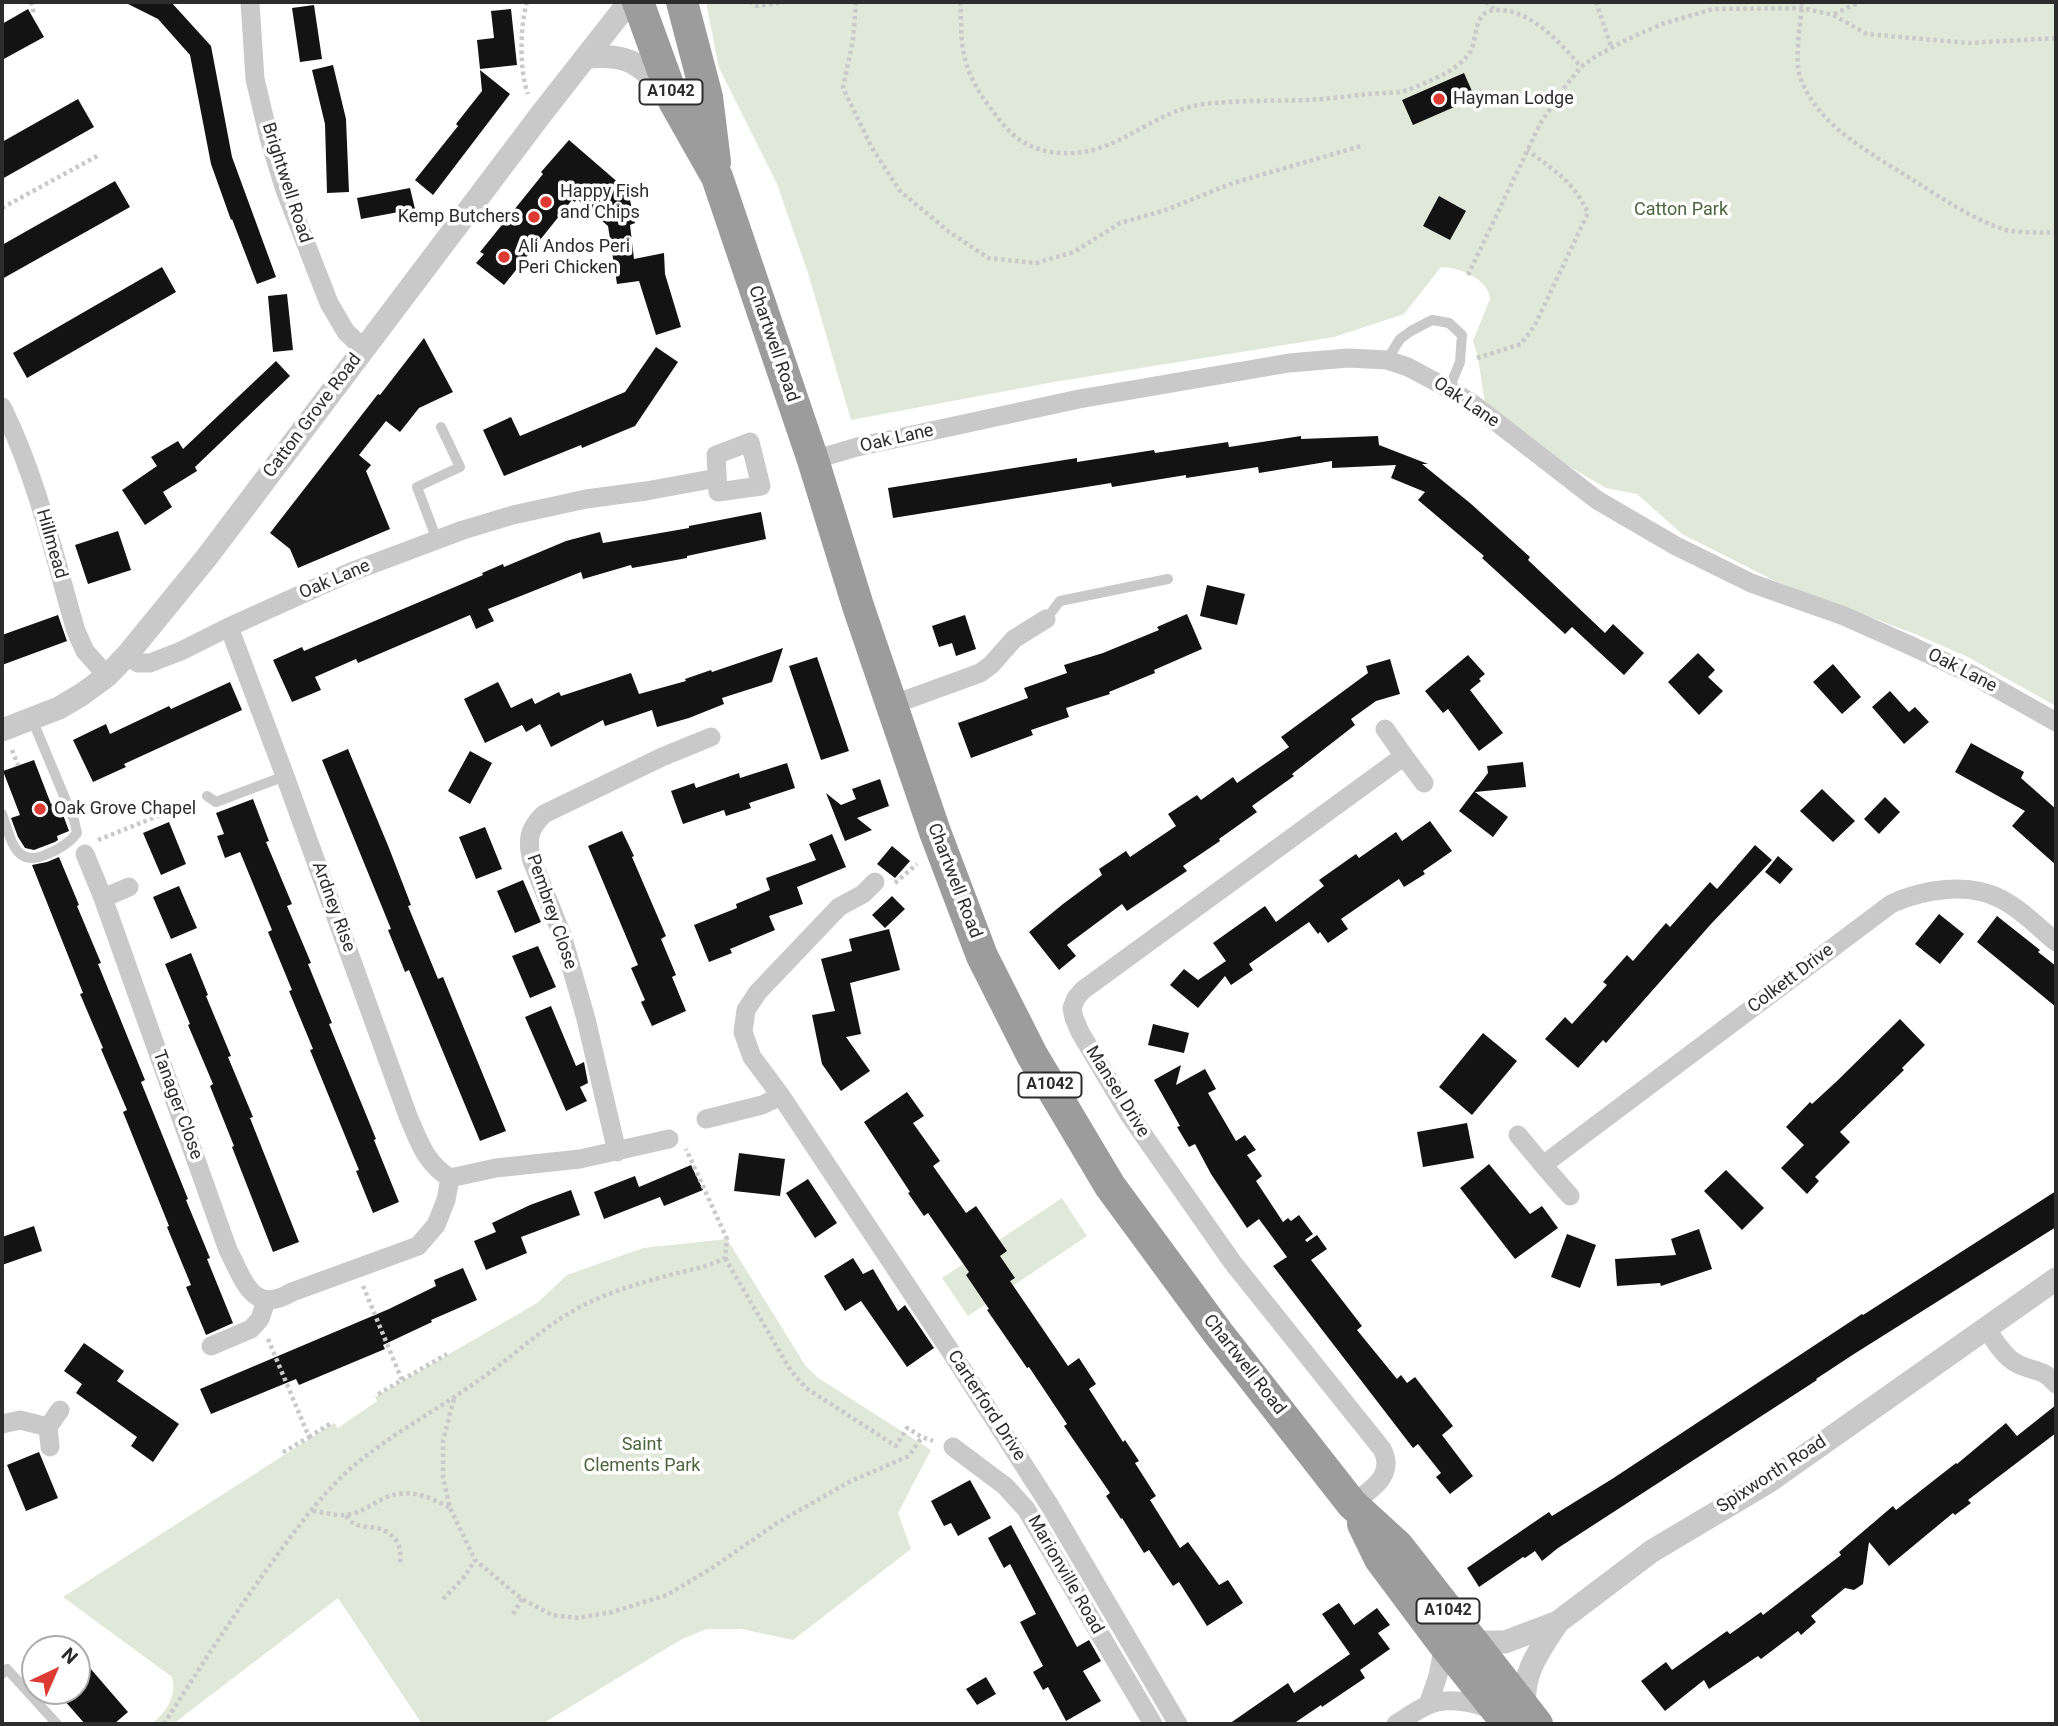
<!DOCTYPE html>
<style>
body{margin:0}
#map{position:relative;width:2058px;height:1726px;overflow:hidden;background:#fff;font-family:Roboto,sans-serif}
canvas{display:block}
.frame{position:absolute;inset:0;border:4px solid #2c2c2c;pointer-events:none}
.north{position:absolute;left:21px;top:1635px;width:70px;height:70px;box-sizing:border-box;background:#fff;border:2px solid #ababab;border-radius:50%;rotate:44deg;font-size:19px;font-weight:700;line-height:28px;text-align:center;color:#2c2c2c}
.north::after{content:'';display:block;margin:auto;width:24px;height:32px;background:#dd3a33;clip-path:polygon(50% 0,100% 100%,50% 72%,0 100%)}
</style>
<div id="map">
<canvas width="2058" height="1726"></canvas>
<div class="frame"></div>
<div class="north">N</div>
</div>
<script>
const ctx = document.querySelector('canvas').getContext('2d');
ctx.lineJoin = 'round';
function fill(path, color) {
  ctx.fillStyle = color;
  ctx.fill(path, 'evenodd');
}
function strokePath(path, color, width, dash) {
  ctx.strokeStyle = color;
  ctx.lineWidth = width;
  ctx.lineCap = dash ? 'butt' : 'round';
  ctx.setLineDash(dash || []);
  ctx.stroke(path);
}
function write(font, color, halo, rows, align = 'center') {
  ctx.font = font + ' Roboto,sans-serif';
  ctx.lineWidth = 7;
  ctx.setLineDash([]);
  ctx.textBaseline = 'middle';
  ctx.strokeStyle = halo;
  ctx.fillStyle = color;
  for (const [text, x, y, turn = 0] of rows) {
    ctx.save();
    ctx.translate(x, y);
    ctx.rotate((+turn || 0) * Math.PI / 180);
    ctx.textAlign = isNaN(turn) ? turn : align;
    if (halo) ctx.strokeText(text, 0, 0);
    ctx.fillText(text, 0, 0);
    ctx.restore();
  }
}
fill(new Path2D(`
 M706,2H2056V706L1966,656L1915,634L1775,581L1682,534L1637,494L1606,488L1560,461L1485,404L1478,358L1473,341L1490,299C1489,279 1458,267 1441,267L1404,314L1334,337L1054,382L851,420L808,273L777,184L719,68Z
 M1062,1198L1087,1236L968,1316L942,1278Z
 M727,1239L805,1365L817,1377L931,1450L898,1513L911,1549L793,1640L741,1629H707L682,1639L542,1724H422L338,1598L173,1724H152C167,1711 177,1696 172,1677L63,1597L334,1423L338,1428L377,1401L375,1397L537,1303L567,1275L643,1248Z`), '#e0e9d9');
fill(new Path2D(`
 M124,2H171L211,46L232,157L276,277L257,284L232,219L231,220L211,164L190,55L158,19Z
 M314,5L322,59L300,62L292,8Z
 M28,9L44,37L2,60V24Z
 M511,9L517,65L480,69L477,40L494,38L491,11Z
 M333,65L346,119L349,192L327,193L325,124L312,70Z
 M480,70L510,94L433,195L415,180L458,126L456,124L482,91Z
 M1464,73L1475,98L1413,125L1402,100Z
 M78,99L94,127L2,179V142Z
 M569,140L628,191L635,223L630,225L634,259L664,253L665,274L681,327L656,335L639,281L617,284L608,226L577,199L575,202L572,200L504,285L476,263L484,254L480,252L543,174L541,172Z
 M115,181L130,207L2,279V245Z
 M410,188L415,209L361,219L357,198Z
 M1439,196L1466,211L1450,240L1423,226Z
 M162,267L176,292L27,378L13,353Z
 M287,294L293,350L273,352L268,296Z
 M424,338L453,392L419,408L400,432L386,421L359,455L371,465L366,471L390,529L298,568L290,549L270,533L378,394L380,395Z
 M656,347L678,362L635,426L582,448L581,445L504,476L483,430L511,417L520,436L625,392Z
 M276,361L290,376L195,467L197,471L163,492L172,507L145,525L122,490L157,466L151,457L178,441L183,449Z
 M1301,436V439L1378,436L1379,445L1428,464H1422L1470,503L1530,557L1528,560L1605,633L1613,624L1644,653L1624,675L1572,627L1565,634L1482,558L1484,556L1418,500L1425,492L1391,478L1396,465L1332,468V461L1259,473L1258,467L1186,478V475L1112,487L1111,483L893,518L888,488L1077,458V462L1154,450L1155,453L1228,442L1229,447Z
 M761,512L766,539L687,556V558L632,568L631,565L583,579L581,572L488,609L494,621L476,629L470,615L358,663L356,659L315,677L321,690L292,702L273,660L302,647L304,651L483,575L482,573L503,564L504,567L566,541L600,532L603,543L689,528V526Z
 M118,531L131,570L88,584L75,545Z
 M1207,585L1245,594L1237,625L1200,616Z
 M1187,614L1202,649L1154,670L1155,673L1109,692L1110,694L1066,708L1069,717L1031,730L1033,735L971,758L958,723L1028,698L1024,688L1067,673L1064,665L1103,653L1159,630L1157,627Z
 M58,615L67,641L2,665V635Z
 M965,615L976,649L956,656L952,643L939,647L932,626Z
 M783,648L772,682L722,698L724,704L689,718L657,727L652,710L605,726L603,720L551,747L540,724L526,732L522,725L485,743L464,699L498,682L511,708L532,698L535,704L559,692L561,696L631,673L639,694L686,681L685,679L711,670L712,672Z
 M1698,653L1715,670L1708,677L1723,691L1699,715L1668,682Z
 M1468,655L1485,674L1479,679L1481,681L1470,690L1503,733L1479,751L1448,709L1443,713L1425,691Z
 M817,657L849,751L821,760L789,666Z
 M1390,659L1400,694L1376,701L1351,719L1355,725L1292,774L1294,776L1252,806L1257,812L1219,839L1220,841L1183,866L1187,871L1127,911L1122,904L1067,945L1076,956L1059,970L1029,932L1063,904L1102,875L1099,869L1126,851L1130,857L1176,826L1168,814L1197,795L1201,800L1233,777L1237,783L1289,747L1281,737L1368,673L1366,666Z
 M1833,664L1861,697L1842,714L1813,682Z
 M230,682L242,710L124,764L126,767L93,782L73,740L106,724L110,734L169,706L171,709Z
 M1890,691L1909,712L1915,707L1929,722L1904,744L1872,707Z
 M1971,743L2024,772L2021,778L2056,809V865L2012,826L2025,811L1955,772Z
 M348,749L389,848L411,905L408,906L438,979L443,977L506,1131L480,1141L409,970L405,972L388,930L391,929L322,760Z
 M470,751L492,763L470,804L448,791Z
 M34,760L51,804L58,801L69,831L57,836L58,840L55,842L34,850L25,848L18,837L11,818L20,815L3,771Z
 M1523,762L1526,787L1475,792L1508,817L1493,837L1459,811L1488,773L1487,766Z
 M787,763L795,788L749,803L751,808L726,816L724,810L683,824L671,791L694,783L696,788L739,773L740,778Z
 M880,779L889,806L857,818L872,830L845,841L826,793L841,805L856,799L852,789Z
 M1822,789L1855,821L1833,842L1800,811Z
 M1885,797L1900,812L1879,834L1864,819Z
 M253,799L269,841L266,842L292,904L287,906L311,963L308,964L332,1023L329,1024L376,1139L374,1140L399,1202L373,1213L356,1171L359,1170L310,1050L313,1049L289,991L292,990L268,932L272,930L240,852L225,858L217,836L224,834L216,813Z
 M1430,821L1452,851L1423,871L1425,874L1404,887L1399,879L1341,919L1348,929L1328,943L1320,932L1318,934L1309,922L1249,964L1253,970L1231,985L1225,976L1198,1008L1170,985L1184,969L1198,980L1226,961L1213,943L1265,906L1276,922L1324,886L1319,880L1356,854L1359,858L1396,832L1402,841Z
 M169,822L186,864L161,875L143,833Z
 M485,827L502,869L476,879L459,837Z
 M622,831L634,856L632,857L666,936L661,939L676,975L672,977L686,1011L652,1026L641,1002L645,1000L631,968L638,965L588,846Z
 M832,834L846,867L797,887L803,904L769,916L775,930L730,949L732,953L709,962L694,925L737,908L736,904L770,890L766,878L816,860L809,844Z
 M1755,845L1772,860L1711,924L1606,1043L1603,1040L1578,1068L1545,1039L1565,1017L1572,1024L1607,985L1603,982L1627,955L1633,961L1666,923L1670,927L1710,882L1717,889Z
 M892,846L910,861L895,878L877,864Z
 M1778,856L1793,869L1780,884L1765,872Z
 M59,857L79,905L77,906L101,963L98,964L145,1080L141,1082L188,1199L186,1200L210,1258L207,1259L233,1323L206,1335L186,1287L191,1285L167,1227L169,1226L123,1112L127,1110L101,1049L103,1048L80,994L83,993L32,865L47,862Z
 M523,880L541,922L515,933L497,891Z
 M179,886L197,928L171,939L153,897Z
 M892,896L905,909L885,928L872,915Z
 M1939,914L1964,934L1940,964L1915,944Z
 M1997,916L2040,950L2038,952L2056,966V1007L1977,942Z
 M889,929L900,970L850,983L861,1034L846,1037L870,1071L841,1091L822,1064L812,1015L835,1011L821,959L852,951L849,939Z
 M538,946L556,987L530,998L512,956Z
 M191,953L208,995L206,996L231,1056L228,1057L253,1117L250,1118L299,1242L273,1252L232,1147L234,1146L210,1086L213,1084L188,1025L190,1024L165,964Z
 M551,1006L576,1066L584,1062L588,1083L580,1087L587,1101L566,1111L525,1017Z
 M1900,1019L1925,1045L1902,1068L1904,1070L1840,1132L1850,1142L1815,1177L1819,1181L1807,1194L1781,1168L1804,1145L1786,1127L1810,1102L1812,1104L1837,1081Z
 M1153,1024L1189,1033L1184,1053L1148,1045Z
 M1483,1033L1517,1061L1472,1115L1439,1087Z
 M1181,1065L1176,1085L1205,1069L1216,1089L1208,1093L1236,1141L1245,1135L1256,1150L1247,1155L1262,1176L1256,1181L1283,1222L1288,1218L1291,1221L1299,1215L1313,1234L1305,1240L1307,1242L1317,1235L1327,1249L1311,1260L1362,1326L1357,1330L1397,1379L1401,1375L1407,1383L1415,1377L1453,1426L1442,1435L1473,1476L1450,1494L1436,1477L1441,1473L1418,1444L1413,1448L1273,1266L1287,1257L1259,1219L1247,1228L1211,1174L1195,1144L1189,1147L1177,1127L1180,1126L1154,1080Z
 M907,1092L924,1116L913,1123L940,1161L933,1166L966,1213L976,1206L1007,1251L1000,1256L1015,1278L1010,1281L1068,1366L1079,1358L1096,1384L1089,1389L1123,1442L1125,1440L1139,1461L1135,1463L1156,1496L1150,1500L1180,1548L1188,1542L1219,1585L1228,1580L1243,1603L1207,1626L1179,1582L1173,1586L1149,1550L1144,1553L1122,1518L1121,1519L1106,1496L1110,1493L1064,1426L1067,1424L1029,1367L1027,1368L987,1310L989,1309L966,1275L969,1272L928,1213L924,1216L908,1193L910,1192L864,1122Z
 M1467,1123L1474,1158L1423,1167L1417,1132Z
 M739,1153L785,1159L780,1196L734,1191Z
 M1489,1164L1530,1214L1542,1206L1558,1228L1515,1259L1460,1188Z
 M691,1165L703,1190L664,1206L660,1197L604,1219L594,1192L635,1176L639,1187Z
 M1726,1170L1764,1208L1742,1230L1704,1191Z
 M808,1179L837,1223L815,1238L786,1193Z
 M571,1190L580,1215L521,1237L527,1253L486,1270L474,1241L496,1232L492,1223L530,1205Z
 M2056,1191V1227L1854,1354L1816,1379L1817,1380L1558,1548L1542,1561L1535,1551L1525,1558L1523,1557L1479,1587L1467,1568L1549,1512L1552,1516L1612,1479L1862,1314L1863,1315Z
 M34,1226L42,1251L2,1265V1237Z
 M1699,1229L1712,1269L1661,1286L1660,1283L1617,1286L1615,1259L1676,1255L1671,1239Z
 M1567,1234L1596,1245L1580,1288L1551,1277Z
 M853,1258L863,1274L873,1269L898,1311L905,1305L934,1348L907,1367L861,1301L845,1311L824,1276Z
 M463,1268L477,1300L431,1320L432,1322L383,1345L385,1349L299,1385L296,1379L211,1414L200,1389L389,1309L436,1286L434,1280Z
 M84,1343L124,1371L117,1381L179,1424L153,1462L131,1446L137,1437L76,1393L82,1384L64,1371Z
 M2056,1405V1433L1968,1500L1971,1503L1955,1515L1953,1513L1889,1566L1869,1542L1863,1584L1854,1590L1845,1588L1811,1616L1816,1622L1801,1635L1798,1631L1761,1659L1758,1656L1709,1689L1704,1680L1665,1711L1641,1681L1666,1662L1672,1670L1727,1631L1730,1634L1761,1612L1763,1615L1841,1555L1839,1552L1893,1506L1896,1510L1956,1463L1957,1464L2006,1423L2017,1436Z
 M39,1452L58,1498L26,1511L7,1465Z
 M970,1480L991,1518L958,1536L951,1523L944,1526L931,1501Z
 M1011,1525L1077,1647L1089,1640L1101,1661L1083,1671L1101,1701L1066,1721L1048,1687L1043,1690L1033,1672L1043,1666L1020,1622L1036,1614L1010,1564L1004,1568L988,1538Z
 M1339,1603L1354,1625L1377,1608L1390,1625L1378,1633L1390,1649L1360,1670L1365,1678L1322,1707L1321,1705L1293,1724H1229L1288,1683L1294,1693L1350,1654L1322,1614Z
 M77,1653L128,1712L114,1724H85L56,1691H77Z
 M986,1677L996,1694L977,1705L966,1689Z`), '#131313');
strokePath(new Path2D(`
 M31,2L34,14
 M527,2C520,26 519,70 528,94
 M749,2L757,6L784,2
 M856,2L853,40L843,88L872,148L900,191L948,231L988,258L1036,263L1074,252L1120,223L1163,211L1233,183L1361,146
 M960,2C962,17 960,34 963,49C966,70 976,89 989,106C997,117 1006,129 1017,138C1043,157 1079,157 1108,145C1142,131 1166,109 1205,104C1240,100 1275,101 1310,100C1329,99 1349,96 1368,94C1378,93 1389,93 1400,92C1414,89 1431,80 1444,74C1453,69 1467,60 1471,50C1478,35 1473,10 1497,10C1530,9 1561,43 1581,67
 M1486,2L1494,9
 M1596,2L1612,49
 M1802,2C1801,22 1794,58 1800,77C1818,127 1871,153 1913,180C1942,198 1970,218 2003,229C2015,233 2043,233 2056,232
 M1834,14L1860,2
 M2,208L99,155
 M1468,275L1540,124L1564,88L1581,67L1596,56L1628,39L1662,24L1713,9L1802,8L1833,15L1867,34L1969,43L2056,38
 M1477,358L1521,344L1535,325L1588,213C1574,182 1554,170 1527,150
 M12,750L18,765
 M98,840L193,802
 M895,883L917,864
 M725,1258L791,1371L806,1388L896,1446L907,1428L922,1437L933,1441
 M363,1286L402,1380L375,1396
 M268,1339L309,1437L282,1453
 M402,1380L447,1354
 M454,1399L443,1440V1477L450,1508L475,1560L522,1599L552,1615L577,1618L612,1612L667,1595L712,1568L777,1523L851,1481L909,1456L922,1437
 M309,1437L333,1422
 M313,1511C323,1512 336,1516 346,1515C362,1513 373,1503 387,1497C409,1488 431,1497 450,1508
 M346,1516C349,1519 351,1522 355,1524C363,1528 375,1526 383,1530C398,1537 402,1548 400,1563
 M443,1599L465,1576L475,1560
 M513,1614L522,1599
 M164,1724C199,1669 234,1614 273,1561C296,1529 321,1495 351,1468C391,1434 439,1409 482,1378C515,1355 544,1326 580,1307C608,1292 640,1283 670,1275C689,1270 708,1267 725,1258L727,1239L686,1149`), '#c9c9c9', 4.5, [3.5, 3.5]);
strokePath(new Path2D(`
 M1387,360L1400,339L1411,331L1432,320L1449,323L1462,335L1460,362L1449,389
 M437,540L417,487L460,467L441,427
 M1046,619L1060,601L1168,579
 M207,796L216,802L285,776
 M2,814C10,836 14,868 45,855C58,850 69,844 77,833L74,820L32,719
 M2,1674L7,1669L57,1724`), '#c9c9c9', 10);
strokePath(new Path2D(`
 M250,2L255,79L269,138L285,190L329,303L346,332L364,349
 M2,407C37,477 54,556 76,631L85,651L107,676
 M750,442L761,486L718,492L716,455Z
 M813,460L857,447L1079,399L1289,363L1348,358L1387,360L1408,367L1449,389L1473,404L1597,500L1676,546L1751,583L1844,616L1907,644L1971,674L2056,722
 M229,627L285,776L408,1116C419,1141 425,1163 450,1178
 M127,655L138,663H150L181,651L229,627L351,572L463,530L513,515L586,499L646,491L717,478
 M892,705L980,673L991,665L1014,639L1046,619
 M1385,729L1404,756
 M85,854L103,898L228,1250C244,1280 252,1316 292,1292L418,1246L436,1225L446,1200L450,1178
 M103,898L129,887
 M781,1096L752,1057L743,1032L746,1010L758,992L839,907L863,894L875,882
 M706,1119L762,1105L781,1096L951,1352L1050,1506L1178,1724
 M1518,1135L1543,1165
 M617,1152L586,1019L562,935L532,861C527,841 528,829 544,814L662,757L711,737
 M450,1178L496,1168L580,1159L669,1139
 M1570,1196L1543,1165L1891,904C1923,889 1969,882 2001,899C2021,909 2039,928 2056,942
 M1986,1328C1994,1340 2004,1357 2016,1363C2032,1372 2044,1368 2056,1384
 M211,1346L251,1329L260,1319L266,1301
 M2,1424L20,1420L48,1427L60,1410
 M48,1427L50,1447
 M953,1447L1005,1486L1026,1509L1153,1724
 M1352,1504C1371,1490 1396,1475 1382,1449L1233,1263L1128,1113L1080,1032L1074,1018L1072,1008L1076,998L1083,990L1404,756L1424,783
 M1428,1704C1436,1683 1443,1665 1442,1642
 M1396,1724C1406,1718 1415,1711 1426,1706C1446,1696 1473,1702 1493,1710`), '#c9c9c9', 19);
strokePath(new Path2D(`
 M587,57C631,54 638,63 668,94
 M2,730L59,708L81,695L107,676L127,655L207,557L542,113L629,2
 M1473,1642H1505L1558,1622L1652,1551L1768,1482L2056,1279
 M1525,1709C1521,1673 1540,1650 1558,1622`), '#c9c9c9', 23);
strokePath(new Path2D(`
 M638,2L674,101L717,177L813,460L858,606L935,832L982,956L1032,1055L1110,1186L1218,1333L1352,1504L1398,1546L1537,1724
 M682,2L707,97L715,162
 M1363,1524L1380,1559L1442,1642L1508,1724`), '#9c9c9c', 32);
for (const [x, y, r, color] of [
 [1439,99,7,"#dd3a33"],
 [546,202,7,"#dd3a33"],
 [534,217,7,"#dd3a33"],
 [504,257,7,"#dd3a33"],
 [40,809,7,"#dd3a33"]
]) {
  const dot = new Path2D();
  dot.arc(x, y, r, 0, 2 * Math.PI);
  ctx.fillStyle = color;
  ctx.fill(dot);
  strokePath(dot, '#fff', 2.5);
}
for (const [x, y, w] of [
 [671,92,63],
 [1050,1085,63],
 [1448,1611,63]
]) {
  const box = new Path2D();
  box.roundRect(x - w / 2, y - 12.5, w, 25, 5);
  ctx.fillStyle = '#fff';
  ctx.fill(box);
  strokePath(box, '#2c2c2c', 2);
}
write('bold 16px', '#2c2c2c', null, [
 ["A1042",671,92],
 ["A1042",1050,1085],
 ["A1042",1448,1611]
]);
write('18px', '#2c2c2c', '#fff', [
 ["Hayman Lodge",1453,99],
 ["Happy Fish",560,192],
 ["and Chips",560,213],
 ["Kemp Butchers",520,217,"right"],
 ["Ali Andos Peri",518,247],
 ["Peri Chicken",518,268],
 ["Oak Grove Chapel",54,809]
], 'left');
write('18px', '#2c2c2c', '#fff', [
 ["Brightwell Road",286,183,72],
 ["Chartwell Road",773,344,71],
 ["Oak Lane",1466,403,34],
 ["Catton Grove Road",313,416,-53],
 ["Oak Lane",897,439,-13],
 ["Hillmead",51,544,74],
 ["Oak Lane",335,580,-23],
 ["Oak Lane",1962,671,27],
 ["Chartwell Road",954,881,69],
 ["Ardney Rise",333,907,70],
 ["Pembrey Close",551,912,71],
 ["Colkett Drive",1791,979,-37],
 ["Mansel Drive",1117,1092,58],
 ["Tanager Close",177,1105,70],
 ["Chartwell Road",1244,1365,52],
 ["Carterford Drive",986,1406,57],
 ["Spixworth Road",1772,1475,-33],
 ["Marionville Road",1065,1575,60]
]);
write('18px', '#4a653c', '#fff', [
 ["Catton Park",1681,210],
 ["Saint",642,1445],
 ["Clements Park",642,1466]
]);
</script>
